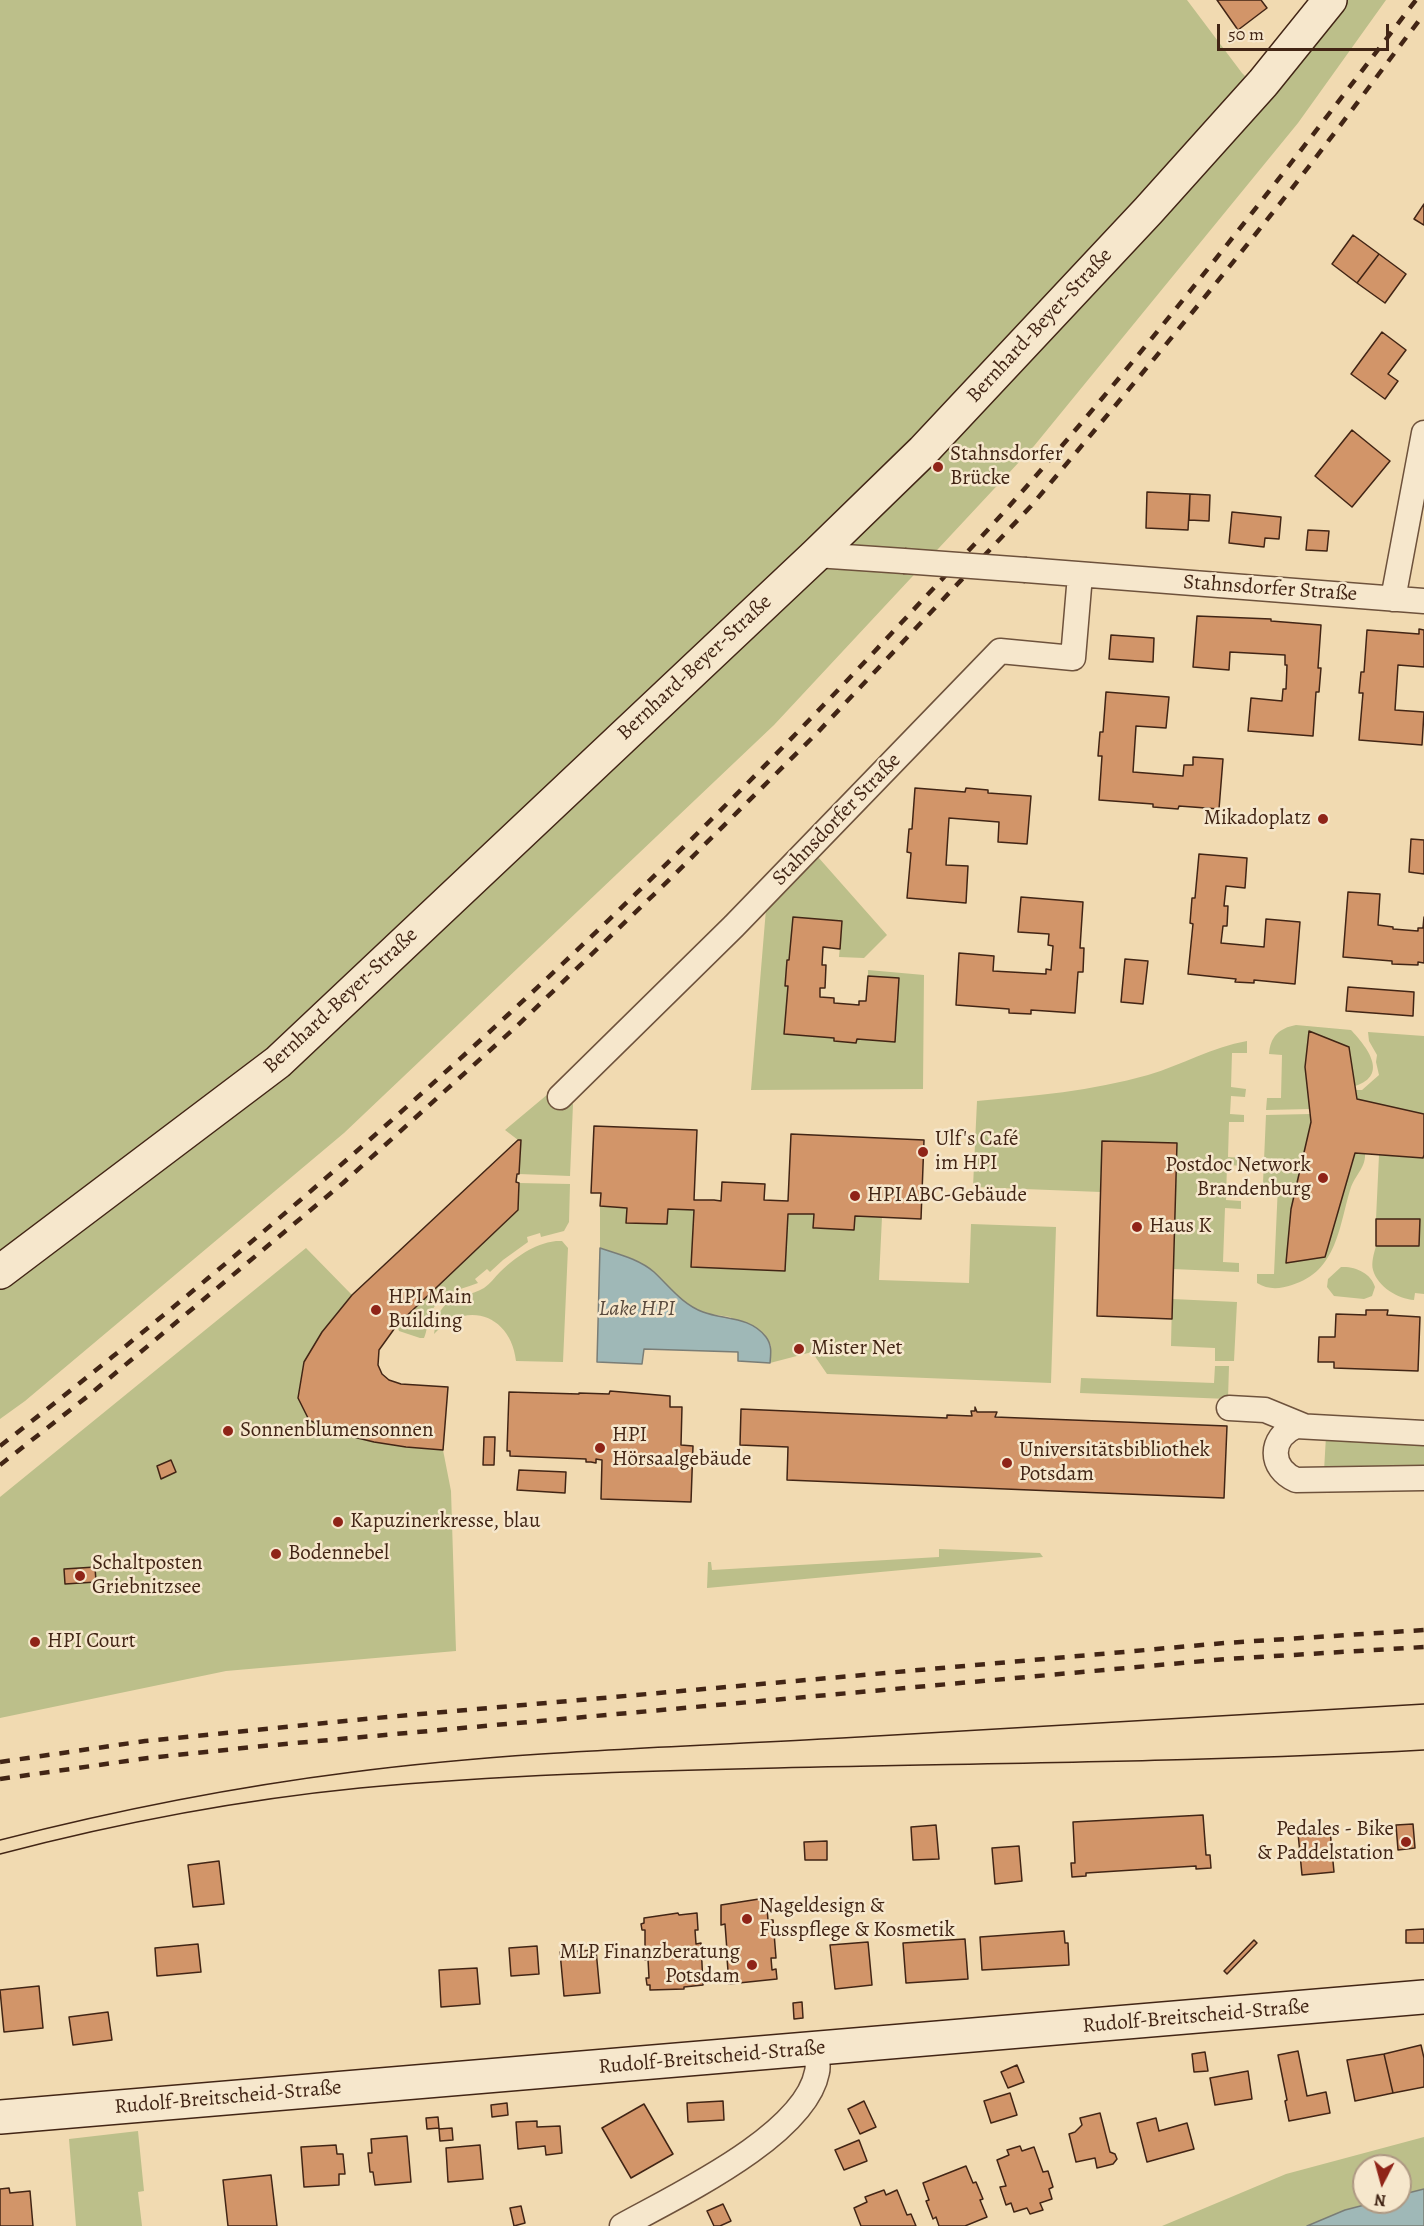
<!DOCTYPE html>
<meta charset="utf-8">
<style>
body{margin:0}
#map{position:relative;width:1424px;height:2226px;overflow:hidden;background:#f1dab1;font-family:Alegreya,serif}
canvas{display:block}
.north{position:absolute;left:1352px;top:2154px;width:60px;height:60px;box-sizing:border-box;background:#f6e7cc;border:2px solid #ae9983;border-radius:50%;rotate:186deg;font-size:16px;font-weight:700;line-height:24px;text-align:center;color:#422515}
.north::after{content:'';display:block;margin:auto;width:21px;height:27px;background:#8f2418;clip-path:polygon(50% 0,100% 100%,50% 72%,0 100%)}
.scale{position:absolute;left:1217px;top:24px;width:172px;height:27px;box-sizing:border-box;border:3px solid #422515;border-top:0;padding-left:8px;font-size:18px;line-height:21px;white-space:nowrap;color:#422515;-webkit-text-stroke:4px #f6e7cc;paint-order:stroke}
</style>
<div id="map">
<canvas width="1424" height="2226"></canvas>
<div class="north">N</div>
<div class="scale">50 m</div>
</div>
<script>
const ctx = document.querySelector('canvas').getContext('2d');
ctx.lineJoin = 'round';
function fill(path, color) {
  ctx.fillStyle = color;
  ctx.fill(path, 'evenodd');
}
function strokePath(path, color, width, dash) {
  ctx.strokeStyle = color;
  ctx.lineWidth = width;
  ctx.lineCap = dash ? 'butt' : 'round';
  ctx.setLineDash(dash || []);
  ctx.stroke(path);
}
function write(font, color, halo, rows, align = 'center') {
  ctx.font = font + ' Alegreya,serif';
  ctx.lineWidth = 5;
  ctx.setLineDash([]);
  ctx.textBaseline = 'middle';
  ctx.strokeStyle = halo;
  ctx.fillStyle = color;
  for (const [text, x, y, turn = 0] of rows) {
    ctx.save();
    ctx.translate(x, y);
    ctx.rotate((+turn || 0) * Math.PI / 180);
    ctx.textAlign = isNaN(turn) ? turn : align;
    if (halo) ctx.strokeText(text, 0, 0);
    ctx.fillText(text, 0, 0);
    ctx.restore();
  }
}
fill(new Path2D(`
 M0,0H1187L1242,73L1263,94L1342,0H1386L1298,123L1034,446L774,725L344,1133L25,1401L0,1419Z
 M818,857L887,935L864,958L839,957L842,921L793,917L789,960L787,961L785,985L788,986L784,1034L834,1038V1041L856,1043L857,1039L895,1042L899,978L868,976V970L924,975L923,1089L751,1090L766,909Z
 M1296,1025L1351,1030C1366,1046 1390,1075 1355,1086L1349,1048L1309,1031L1305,1067L1310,1109L1266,1110L1267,1098H1281L1282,1055L1269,1054C1270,1037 1279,1028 1296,1025Z
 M1368,1032L1424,1036V1114L1357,1099L1356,1090H1362L1379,1075L1376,1062L1377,1055L1369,1041Z
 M1247,1041V1053H1232L1231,1087L1246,1089L1245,1097L1231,1096L1230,1114L1244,1115V1122H1229L1228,1157L1243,1158V1166L1227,1165L1226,1200L1241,1201V1209L1225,1208L1223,1262L1239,1263V1272L1173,1269L1177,1143L1103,1141L1101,1192L973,1187L977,1101C1034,1096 1092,1091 1148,1075C1182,1065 1212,1047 1247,1041Z
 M548,1094L557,1103L573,1104L570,1176L519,1174L521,1141L518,1140L505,1130Z
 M1310,1114L1311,1122L1291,1209L1325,1256L1355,1153H1365C1366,1167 1356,1174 1351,1187C1339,1225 1338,1271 1292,1285C1280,1289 1268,1290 1257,1283V1274H1274L1278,1185L1263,1183L1266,1115Z
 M1379,1155L1423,1158L1424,1155V1294L1415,1293L1414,1300C1398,1299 1378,1287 1373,1270C1371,1263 1374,1253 1376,1246H1419V1219H1376Z
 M519,1183L570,1184L569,1222L564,1231L541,1237L540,1233L527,1237L528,1242L503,1260L490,1272L487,1269L475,1279L478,1283C455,1292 438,1292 429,1318C427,1325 427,1331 424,1338H420L399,1331L397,1325L517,1210Z
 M600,1206L627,1208L626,1223L667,1224L668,1209L694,1210L691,1267L785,1271L788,1214H814L813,1228H816L854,1230L855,1216L882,1217L879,1280L969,1283L971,1224L1056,1227L1051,1383L827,1374L812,1352L770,1363L771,1345L730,1317L704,1313L679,1299L652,1270L628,1257L600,1248Z
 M556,1241H562L568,1248L563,1362L516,1361C511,1315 466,1299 434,1334C436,1322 437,1313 446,1304C457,1295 471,1296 484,1288C490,1284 495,1277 500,1272C516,1257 533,1244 556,1241Z
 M306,1248L352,1295L304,1362L298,1398L309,1420L337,1433L406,1447L443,1450L451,1491L456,1651L226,1671L0,1718V1497Z
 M1341,1267C1355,1266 1371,1273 1375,1287L1372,1296L1364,1299L1334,1296L1327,1287L1328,1279Z
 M1172,1299L1237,1302L1234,1361H1215V1348L1171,1346Z
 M1215,1366H1229L1228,1399L1080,1393L1081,1378L1214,1383Z
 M1326,1436L1424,1443V1467L1324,1471Z
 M939,1549L1040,1553L1043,1557L707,1588L708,1562H711L712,1570L939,1557Z
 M138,2131L144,2191L138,2192L142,2226H76L69,2139Z
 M1424,2137V2189L1400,2195V2166H1364V2202H1376L1345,2210L1307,2226H1162L1286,2174Z`), '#bcbf8a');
const water = new Path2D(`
 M600,1248C618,1254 639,1259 654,1272C670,1287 682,1304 703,1312C724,1320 750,1316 766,1337C772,1345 771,1353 770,1363L738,1361V1352L644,1349L642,1364L597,1362Z
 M1424,2189V2226H1307L1345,2210L1376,2202H1400V2195Z`);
fill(water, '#9fb8b7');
strokePath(water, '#7a7d76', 1.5);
const building = new Path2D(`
 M1217,0H1261L1267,8L1238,30Z
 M1424,204V225L1414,219Z
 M1353,235L1379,254L1357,283L1332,264Z
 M1379,254L1406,274L1385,303L1357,283Z
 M1382,332L1406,350L1388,374L1398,381L1385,399L1351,374Z
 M1352,430L1390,461L1352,507L1315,476Z
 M1147,492L1190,494L1188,530L1146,528Z
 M1190,494L1210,495L1209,521L1189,520Z
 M1232,512L1281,517L1279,539L1265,538L1264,547L1229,543Z
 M1308,530L1329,531L1327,551L1306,550Z
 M1197,616L1271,619V621L1321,625L1318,668H1321L1319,692H1316L1313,736L1248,731L1251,698L1282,701L1283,689H1286L1287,665H1285V655L1230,652L1229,670L1193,667Z
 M1419,629L1424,630V667L1398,665L1395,710L1424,712L1422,745L1359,740L1363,693H1359L1361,672H1364L1367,630L1419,634Z
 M1111,635L1154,638L1153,662L1109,659Z
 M1106,692L1169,697L1166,728L1136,726L1133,772L1183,776L1184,765H1193V757L1223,759L1219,809L1179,806L1178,809L1153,807V804L1099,800L1102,756H1098L1100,732H1103Z
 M915,788L965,792L966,788L988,790V793L1031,796L1027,844L998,842L999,822L949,818L946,865L968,866L966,903L907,898L911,853L907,852L909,829H912Z
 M1411,839L1424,840V874L1409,872Z
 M1199,854L1247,858L1245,888L1226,886L1224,906H1228L1227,926H1223L1221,943L1264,947L1266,919L1300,922L1295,984L1254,980V983L1235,982L1236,979L1188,974L1193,924L1190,923L1192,898H1195Z
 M1348,892L1380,894L1378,925L1393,927V929L1418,931V928H1423L1424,917V963L1418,962V965L1392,964V961L1343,957Z
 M1021,897L1083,902L1080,948H1084L1083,972H1078L1075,1013L1031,1010V1014L1009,1013V1009L956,1005L959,953L994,956L993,971L1046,974V969L1051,970L1053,946L1048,945L1049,934L1018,932Z
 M793,917L842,921L840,949L823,947L822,965H826L825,988H820V997L834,998V1003L859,1005V1001H866L868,976L899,978L895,1042L857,1039L856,1043L834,1041V1038L784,1034L788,986H785L787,960H789Z
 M1125,959L1148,961L1143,1004L1121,1002Z
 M1348,987L1414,992L1413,1016L1346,1011Z
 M1309,1031L1349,1047L1357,1099L1424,1114V1155L1423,1158L1355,1153L1325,1257L1286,1263L1291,1209L1311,1122L1305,1067Z
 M594,1126L697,1130L694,1200H714L721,1201L722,1182L765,1184L764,1200L788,1201L791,1134L924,1140L921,1219L855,1216L854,1230L816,1228H813L814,1214H788L785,1271L691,1267L694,1210L668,1209L667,1224L626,1223L627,1208L600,1206L601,1193H591Z
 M518,1140H521L519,1174H517L516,1182L519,1183L518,1210L397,1325L379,1350L378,1365L382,1374L389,1380L401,1384L448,1387L443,1450L406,1447L374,1442L337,1433L309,1420L298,1398L304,1362L322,1332L352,1295Z
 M1102,1141L1177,1143L1172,1319L1097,1316Z
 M1376,1219H1420L1419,1246H1376Z
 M1366,1310H1388L1387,1315L1420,1317L1418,1371L1334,1368V1362H1318L1319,1337H1335L1336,1314L1366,1315Z
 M610,1391L670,1396V1407H682L681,1445L693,1446L691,1502L601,1499L602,1460L596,1459V1463L591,1462H586V1459L510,1456V1451H507L509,1392L579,1394V1393L609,1394Z
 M975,1407L977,1412H997L995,1417L1227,1426L1224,1498L787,1480L788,1447L740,1445L741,1409L947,1418V1415L972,1416L971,1411H975Z
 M484,1437H495L494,1465H483Z
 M171,1460L176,1472L161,1479L157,1466Z
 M519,1470L566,1472L565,1493L517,1490Z
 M95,1567L96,1582L65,1584L64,1569Z
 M1203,1815L1206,1855H1210L1211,1868L1196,1869V1866L1086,1873V1876L1072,1877L1071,1863H1075L1073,1822Z
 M1413,1824L1415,1848L1398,1850L1396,1825Z
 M936,1825L939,1859L913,1860L911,1827Z
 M1330,1830L1334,1872L1302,1875L1298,1833Z
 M827,1841V1860H805L804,1842Z
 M1019,1846L1022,1881L995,1884L992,1848Z
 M219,1861L224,1904L193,1907L188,1865Z
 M759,1899L769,1900L770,1908H767L768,1920H773L776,1958H771L772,1970L776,1969L777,1979L729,1984L727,1958L724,1959V1951H727L725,1924L721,1925V1905Z
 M678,1913L679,1915L697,1913L698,1930H695L696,1944L701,1943L703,1985L684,1987V1989L650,1990V1985H647L646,1978H649L648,1959L645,1960V1930H642L641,1924L644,1923V1918Z
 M1424,1929V1943H1406V1930Z
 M1064,1931L1065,1943H1068L1069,1965L982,1970L980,1937Z
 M965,1939L968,1979L906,1983L903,1943Z
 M1254,1940L1257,1943L1227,1974L1224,1971Z
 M868,1942L872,1985L835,1989L830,1945Z
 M198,1944L201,1972L157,1976L155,1948Z
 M537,1946L539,1974L511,1976L509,1948Z
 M596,1950L600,1993L564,1996L560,1952Z
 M477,1968L480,2004L441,2007L439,1970Z
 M39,1986L43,2028L4,2032L0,1990Z
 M802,2002L803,2018L794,2019L793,2003Z
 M108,2012L112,2040L73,2045L69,2017Z
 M1421,2045L1424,2058V2087L1393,2093L1384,2054Z
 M1298,2051L1307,2096L1326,2092L1330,2113L1289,2121L1285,2101L1287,2100L1278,2055Z
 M1205,2052L1208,2071L1194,2072L1192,2054Z
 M1384,2054L1393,2093L1355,2101L1347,2060Z
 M1017,2065L1024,2082L1008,2088L1001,2072Z
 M1248,2071L1252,2099L1215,2105L1210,2078Z
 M1010,2093L1017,2115L991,2123L984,2101Z
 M723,2101L724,2120L688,2122L687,2103Z
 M864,2101L876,2127L860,2134L848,2109Z
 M507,2103L508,2115L492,2117L491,2105Z
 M644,2104L673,2154L631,2178L602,2128Z
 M1100,2113L1110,2152L1115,2154L1117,2159L1113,2164L1097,2168L1095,2158L1076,2162L1069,2134L1075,2132L1082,2125L1080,2118Z
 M438,2117L439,2128L427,2129L426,2118Z
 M1156,2118L1159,2131L1187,2123L1194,2149L1147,2162L1137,2123Z
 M537,2121V2127L560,2126L562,2153L546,2155L545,2146L518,2149L516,2122Z
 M452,2128L453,2140L440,2141L439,2129Z
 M407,2136L411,2182L375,2185L373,2172H370L368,2153H372L371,2139Z
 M859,2140L867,2161L844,2170L835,2150Z
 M336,2145L337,2154H343L345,2174H339V2185L304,2187L301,2147Z
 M480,2145L483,2179L448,2182L446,2148Z
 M1020,2146L1022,2151L1034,2147L1043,2172L1048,2171L1053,2187L1049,2189L1052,2199L1040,2203L1043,2210L1030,2214L1027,2208L1014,2212L1011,2203L1006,2205L1000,2187L1006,2186L997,2160L1009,2155L1007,2150Z
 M966,2166L973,2183L976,2182L983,2199L980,2200L987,2217L965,2226H939L936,2217L933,2219L926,2201L929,2200L923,2183Z
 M271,2175L277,2226H228L223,2180Z
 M9,2188L10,2193L30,2191L33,2226H0V2189Z
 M884,2190L886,2195L897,2190L907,2215L911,2214L916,2226H861L854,2208L867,2202L865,2197Z
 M723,2204L731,2221L720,2226H714L707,2211Z
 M521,2206L525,2223L514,2226L510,2208Z`);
fill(building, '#d29569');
strokePath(building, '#422515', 1.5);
const street = new Path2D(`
 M816,555L904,561
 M1026,570L1424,601
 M1393,599L1424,433
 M560,1097L734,926L1000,651L1073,658L1080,575
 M1229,1408L1265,1410L1304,1426
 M1424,1433L1296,1426C1269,1438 1269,1468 1296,1480L1424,1478
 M622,2226C674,2197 805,2136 817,2072C819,2065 816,2056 816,2049`);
const secondary = new Path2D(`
 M0,1272L278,1062L816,555L923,451L1148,211L1263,83L1330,0
 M0,2117L1424,1997`);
strokePath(street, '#6e523c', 27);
strokePath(secondary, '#422515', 36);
strokePath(street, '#f6e7cc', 24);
strokePath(secondary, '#f6e7cc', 33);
strokePath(new Path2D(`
 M0,1840C117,1810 234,1787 353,1772C515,1751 679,1747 842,1738C1036,1728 1230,1717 1424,1704
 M0,1854C118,1823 239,1800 360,1788C499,1775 638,1771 777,1768C993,1763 1209,1762 1424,1750`), '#422515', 1.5);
strokePath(new Path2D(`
 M0,1446C322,1195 625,920 903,621C942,579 982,537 1020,494C1160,335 1288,168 1416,0
 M0,1465L88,1396L343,1183L518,1025L670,879L818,732L1031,506C1112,410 1192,314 1270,216C1323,150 1373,81 1424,14
 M0,1762L145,1741L376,1718L1225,1643L1424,1630
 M0,1779L148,1758L263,1746L1226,1659L1424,1647`), '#422515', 4.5, [10, 10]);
const streetBridge = new Path2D(`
 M904,561L1026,570`);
strokePath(streetBridge, '#6e523c', 27, []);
strokePath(streetBridge, '#f6e7cc', 24);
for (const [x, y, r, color] of [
 [938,467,6,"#8f2418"],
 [1323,819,6,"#8f2418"],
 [923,1152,6,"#8f2418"],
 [1323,1178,6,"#8f2418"],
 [855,1196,6,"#8f2418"],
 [1137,1227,6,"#8f2418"],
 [376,1310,6,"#8f2418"],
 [799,1349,6,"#8f2418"],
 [228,1431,6,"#8f2418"],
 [600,1448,6,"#8f2418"],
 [1007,1463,6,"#8f2418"],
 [338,1522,6,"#8f2418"],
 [276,1554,6,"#8f2418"],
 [80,1576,6,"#8f2418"],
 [35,1642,6,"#8f2418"],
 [1406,1842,6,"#8f2418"],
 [747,1919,6,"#8f2418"],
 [752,1965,6,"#8f2418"]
]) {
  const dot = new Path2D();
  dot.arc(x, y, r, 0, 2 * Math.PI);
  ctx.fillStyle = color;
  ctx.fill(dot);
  strokePath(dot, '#f6e7cc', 2);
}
write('21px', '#422515', '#f6e7cc', [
 ["Bernhard-Beyer-Straße",1040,326,-47],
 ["Stahnsdorfer Straße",1270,589,4],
 ["Bernhard-Beyer-Straße",695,668,-43],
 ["Stahnsdorfer Straße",837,820,-46],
 ["Bernhard-Beyer-Straße",341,1001,-43],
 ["Rudolf-Breitscheid-Straße",1196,2017,-5],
 ["Rudolf-Breitscheid-Straße",712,2058,-5],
 ["Rudolf-Breitscheid-Straße",228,2098,-5]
]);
write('21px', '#422515', '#f6e7cc', [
 ["Stahnsdorfer",950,455],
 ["Brücke",950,479],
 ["Mikadoplatz",1311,819,"right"],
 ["Ulf's Café",935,1140],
 ["im HPI",935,1164],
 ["Postdoc Network",1311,1166,"right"],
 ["Brandenburg",1311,1190,"right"],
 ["HPI ABC-Gebäude",867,1196],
 ["Haus K",1149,1227],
 ["HPI Main",388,1298],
 ["Building",388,1322],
 ["Mister Net",811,1349],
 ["Sonnenblumensonnen",240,1431],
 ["HPI",612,1436],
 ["Hörsaalgebäude",612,1460],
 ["Universitätsbibliothek",1019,1451],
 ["Potsdam",1019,1475],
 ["Kapuzinerkresse, blau",350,1522],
 ["Bodennebel",288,1554],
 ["Schaltposten",92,1564],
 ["Griebnitzsee",92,1588],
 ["HPI Court",47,1642],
 ["Pedales - Bike",1394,1830,"right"],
 ["& Paddelstation",1394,1854,"right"],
 ["Nageldesign &",759,1907],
 ["Fusspflege & Kosmetik",759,1931],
 ["MLP Finanzberatung",740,1953,"right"],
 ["Potsdam",740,1977,"right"]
], 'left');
write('italic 22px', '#594a3e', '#f6e7cc', [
 ["Lake HPI",637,1310]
]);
</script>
